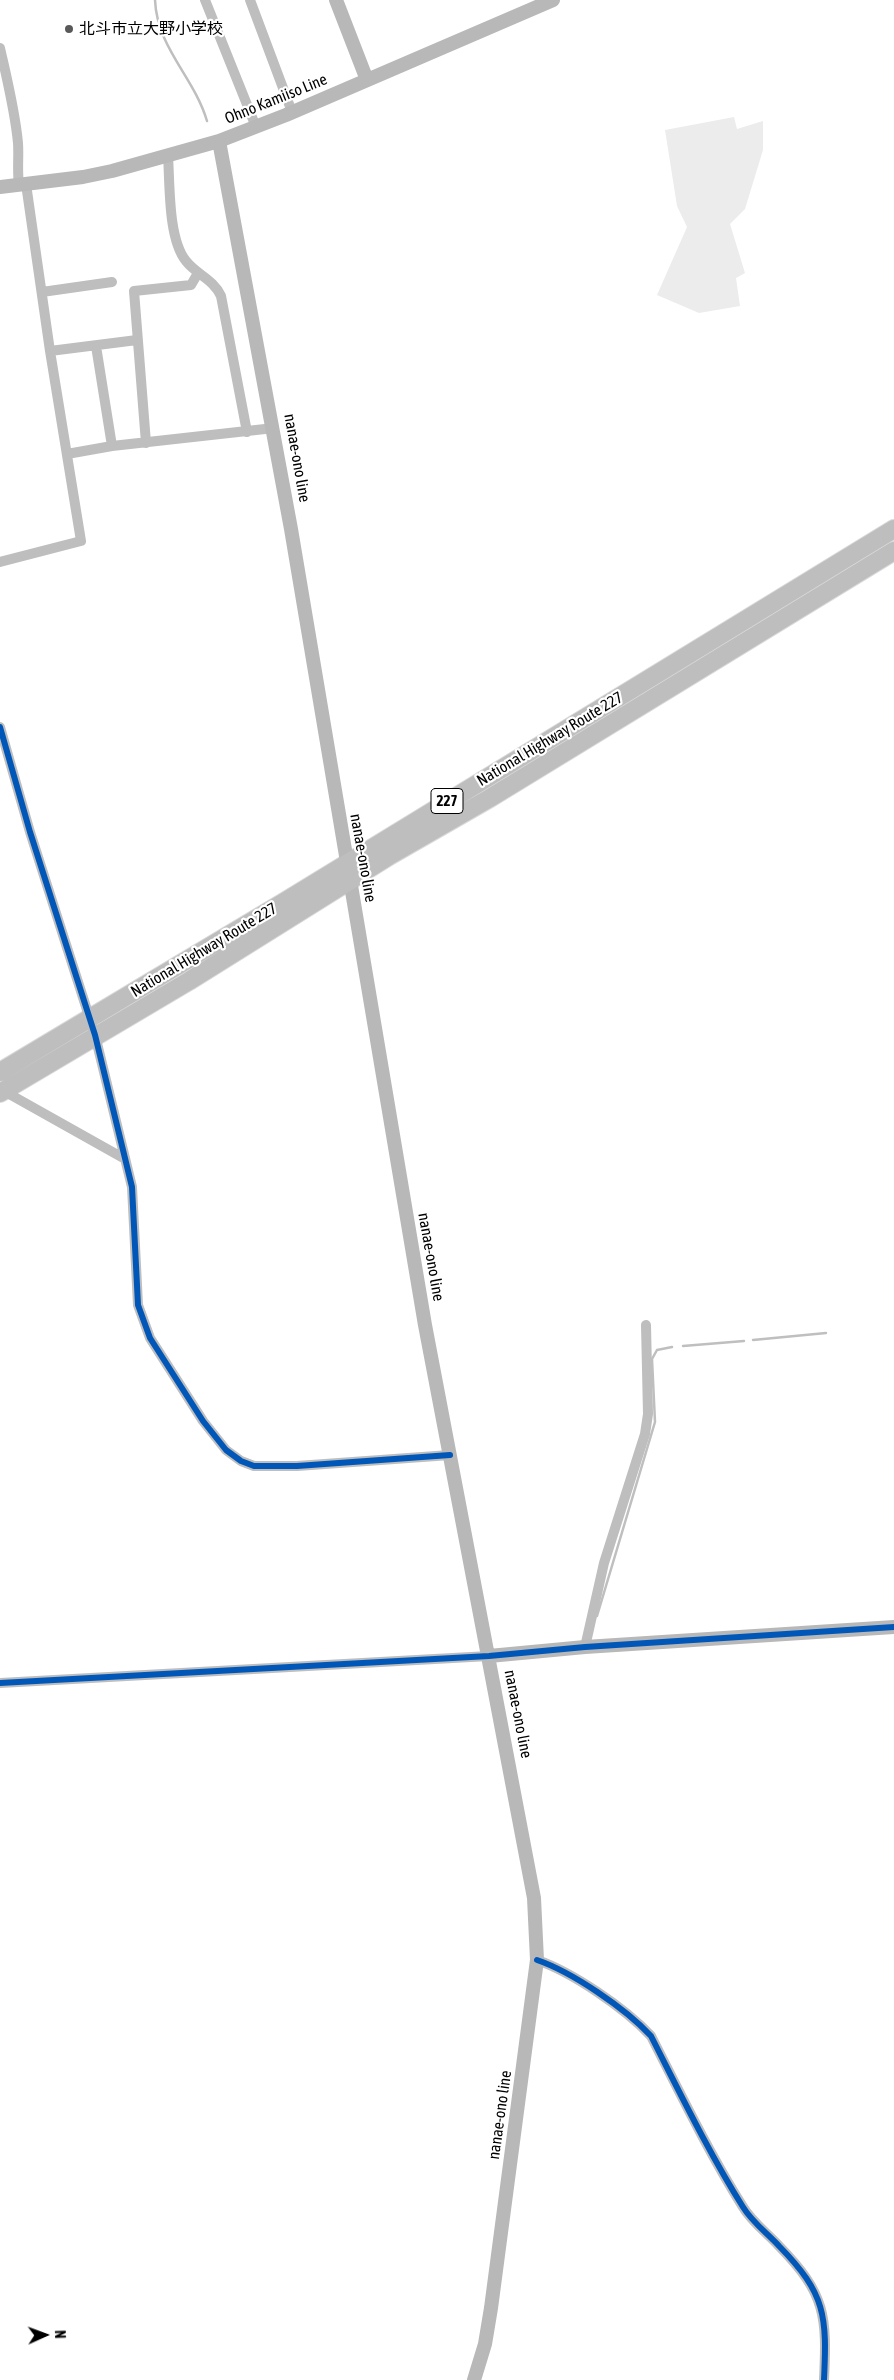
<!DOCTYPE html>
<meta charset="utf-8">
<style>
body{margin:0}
#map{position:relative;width:894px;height:2380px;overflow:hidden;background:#fff;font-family:"Asap Condensed",sans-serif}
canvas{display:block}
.north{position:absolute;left:20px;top:2310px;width:50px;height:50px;-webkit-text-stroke:4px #fff;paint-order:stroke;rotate:88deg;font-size:14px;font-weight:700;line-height:20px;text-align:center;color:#000}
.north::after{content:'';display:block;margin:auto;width:18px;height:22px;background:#000;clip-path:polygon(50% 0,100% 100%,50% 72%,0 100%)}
</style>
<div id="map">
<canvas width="894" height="2380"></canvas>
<div class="north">N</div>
</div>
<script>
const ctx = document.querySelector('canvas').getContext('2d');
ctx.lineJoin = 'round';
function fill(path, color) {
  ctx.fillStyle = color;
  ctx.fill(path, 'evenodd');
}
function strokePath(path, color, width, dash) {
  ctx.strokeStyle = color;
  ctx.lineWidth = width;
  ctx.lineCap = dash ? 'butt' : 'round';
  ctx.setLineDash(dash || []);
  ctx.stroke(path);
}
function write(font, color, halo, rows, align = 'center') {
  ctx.font = font + ' "Asap Condensed","Noto Sans JP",sans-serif';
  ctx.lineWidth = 4.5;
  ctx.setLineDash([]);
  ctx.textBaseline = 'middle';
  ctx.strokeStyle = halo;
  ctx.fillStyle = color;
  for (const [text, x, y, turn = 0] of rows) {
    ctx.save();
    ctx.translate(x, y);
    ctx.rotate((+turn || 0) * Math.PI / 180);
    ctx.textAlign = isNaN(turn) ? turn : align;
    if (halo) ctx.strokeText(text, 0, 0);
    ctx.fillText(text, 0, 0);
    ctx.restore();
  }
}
fill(new Path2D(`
 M734,117L737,129L763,121V150L745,209L730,224L745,273L736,278L740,306L699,313L657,295L687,227L677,206L665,130Z`), '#ececec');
strokePath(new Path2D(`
 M155,0C157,48 194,77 207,121
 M753,1340L826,1333
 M683,1346L744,1341
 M597,1616L655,1422L652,1359L657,1350L672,1347`), '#bfbfbf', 2.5);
const highway = new Path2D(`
 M0,1072L284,902L894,529
 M0,1093L189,981L389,856L490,798L894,551`);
strokePath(highway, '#dbdbdb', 20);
strokePath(new Path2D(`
 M205,0L256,127
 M250,0L292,112
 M0,48C7,79 15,111 18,143C19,157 17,170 19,185
 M168,156C170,185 168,239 186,261C197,275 213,279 221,296L247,432
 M42,292L112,282
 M96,346L112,446
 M50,351L137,340
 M146,443L134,291L191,285L198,273
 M67,454L112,446L274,428
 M0,562L81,541L50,351L26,184
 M0,727L30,832L95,1035L132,1187L138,1305L150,1338L203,1421L226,1450L241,1461L254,1466H297L450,1455
 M2,1090L125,1159
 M585,1647L604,1563L645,1434L648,1414L646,1325
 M0,1683L489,1656
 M537,1960C572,1972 625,2008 651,2036C680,2093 709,2153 743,2207C752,2222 767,2233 779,2246C826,2294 827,2316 824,2380`), '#bebebe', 10);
strokePath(new Path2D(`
 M336,0L367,80
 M219,141L291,529L425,1325L534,1898L537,1960L491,2308L485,2344L474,2380
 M0,187L83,177L112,171L219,141L286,115L553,0
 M489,1656L585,1647L894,1627`), '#b8b8b8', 14);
strokePath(highway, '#bebebe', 18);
strokePath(new Path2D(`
 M0,727L30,832L95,1035L132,1187L138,1305L150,1338L203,1421L226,1450L241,1461L254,1466H297L450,1455
 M0,1683L489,1656L585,1647L894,1627
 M537,1960C572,1972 625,2008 651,2036C680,2093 709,2153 743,2207C752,2222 767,2233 779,2246C826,2294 827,2316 824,2380`), '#0057b8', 6);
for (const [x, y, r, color] of [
 [69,29,5,"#595959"]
]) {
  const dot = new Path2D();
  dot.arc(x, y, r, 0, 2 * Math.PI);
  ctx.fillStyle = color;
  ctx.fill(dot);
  strokePath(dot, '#fff', 2);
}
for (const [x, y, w] of [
 [447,801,32]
]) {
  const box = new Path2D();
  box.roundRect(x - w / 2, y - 12.5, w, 25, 4);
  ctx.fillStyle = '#fff';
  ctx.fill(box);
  strokePath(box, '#000', 1);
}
write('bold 15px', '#000', null, [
 ["227",447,801]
]);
write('16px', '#000', '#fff', [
 ["北斗市立大野小学校",79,29]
], 'left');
write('16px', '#000', '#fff', [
 ["Ohno Kamiiso Line",276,99,-22],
 ["nanae-ono line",297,458,80],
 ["National Highway Route 227",550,739,-31],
 ["nanae-ono line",363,858,80],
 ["National Highway Route 227",204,950,-31],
 ["nanae-ono line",431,1257,80],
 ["nanae-ono line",518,1714,79],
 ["nanae-ono line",500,2115,-82]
]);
</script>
